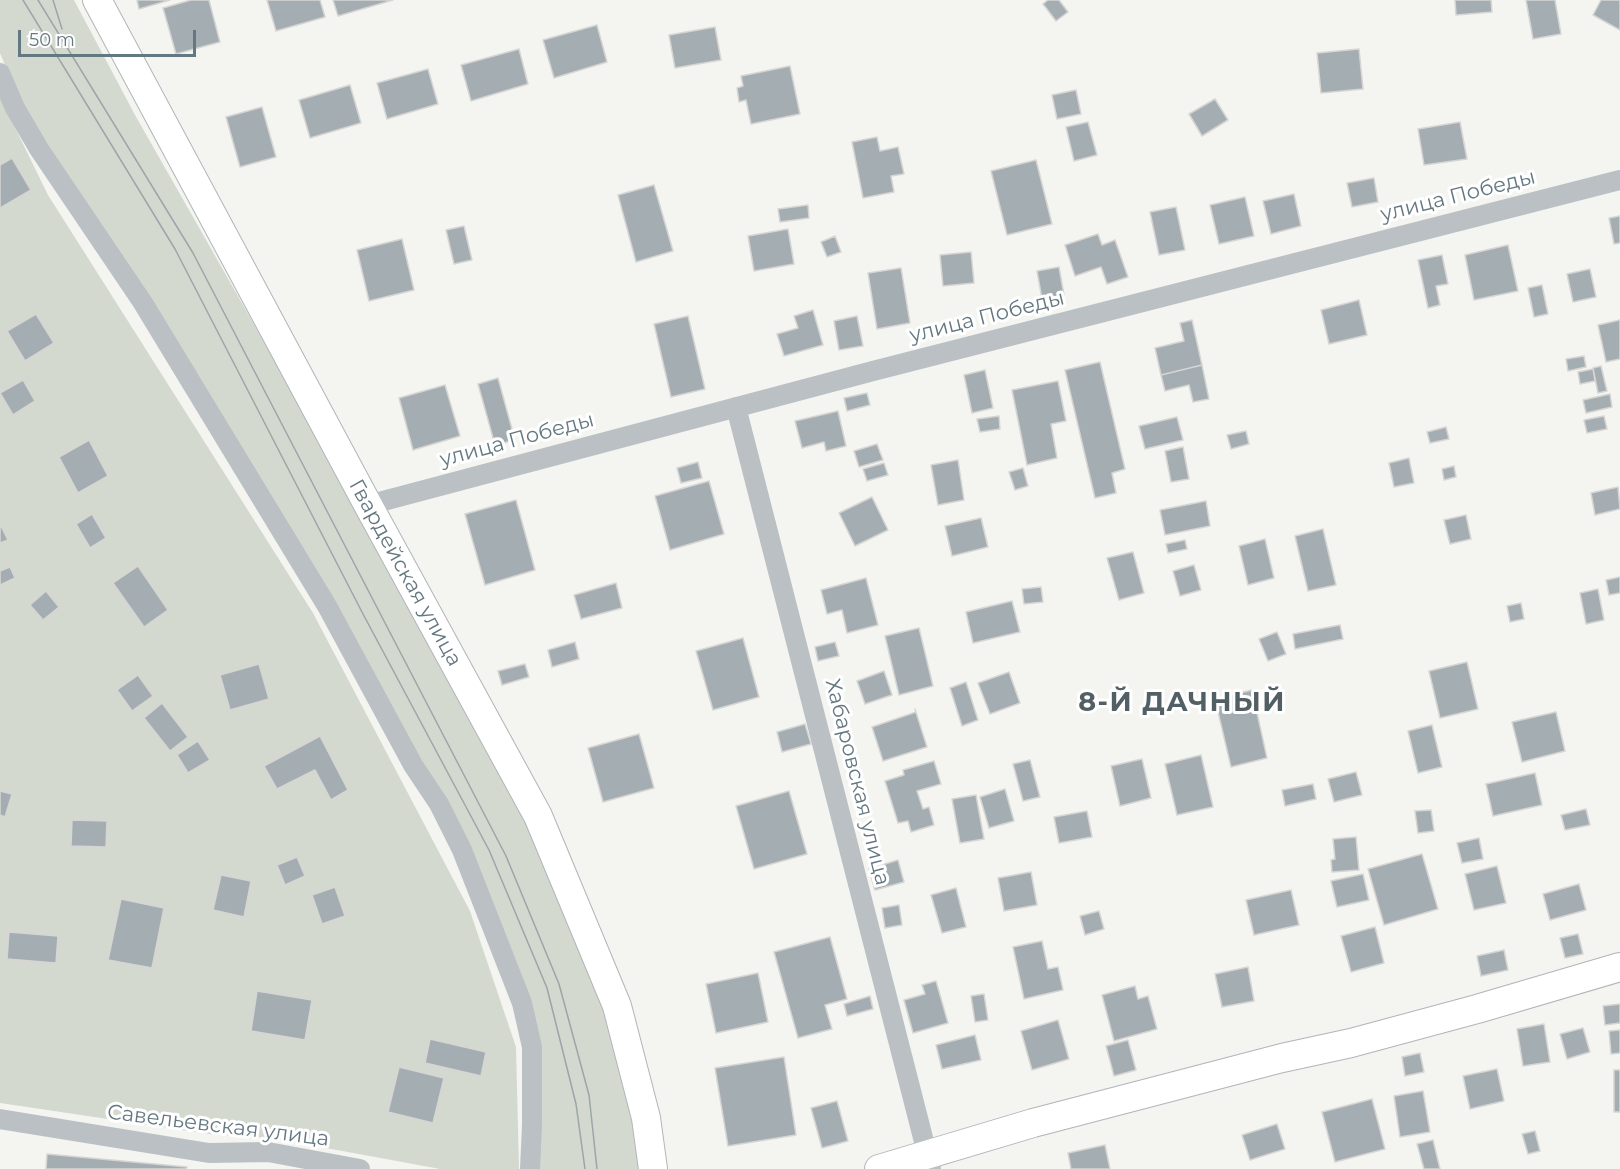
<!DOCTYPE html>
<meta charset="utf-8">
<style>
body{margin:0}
#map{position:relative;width:1620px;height:1169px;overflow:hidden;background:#f4f4f0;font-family:Montserrat,sans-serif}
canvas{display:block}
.scale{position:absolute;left:18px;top:30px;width:178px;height:27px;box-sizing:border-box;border:3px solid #647881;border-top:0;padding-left:8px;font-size:18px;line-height:21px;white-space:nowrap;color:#647881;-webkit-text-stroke:4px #fff;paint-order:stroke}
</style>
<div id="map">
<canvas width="1620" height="1169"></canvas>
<div class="scale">50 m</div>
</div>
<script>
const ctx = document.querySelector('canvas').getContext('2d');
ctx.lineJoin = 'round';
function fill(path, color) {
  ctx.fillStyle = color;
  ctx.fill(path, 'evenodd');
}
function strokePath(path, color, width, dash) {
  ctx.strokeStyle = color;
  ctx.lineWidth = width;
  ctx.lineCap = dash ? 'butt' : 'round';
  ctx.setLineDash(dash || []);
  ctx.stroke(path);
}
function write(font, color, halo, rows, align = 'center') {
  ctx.font = font + ' Montserrat,sans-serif';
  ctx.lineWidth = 6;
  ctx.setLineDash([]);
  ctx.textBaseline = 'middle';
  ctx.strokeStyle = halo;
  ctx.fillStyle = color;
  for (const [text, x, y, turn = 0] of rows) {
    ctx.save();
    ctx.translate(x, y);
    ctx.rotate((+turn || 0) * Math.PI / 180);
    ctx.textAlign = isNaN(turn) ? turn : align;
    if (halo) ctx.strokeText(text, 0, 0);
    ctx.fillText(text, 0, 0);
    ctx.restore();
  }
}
fill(new Path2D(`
 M0,0H74L135,115L359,509L528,824L605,1011L636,1116L641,1169H540L538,1068L468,867L285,537L21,104L0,53Z
 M0,97L48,195L313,613L470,911L516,1047L519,1169H440L272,1138L209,1134L0,1103Z`), '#d4d9d0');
const building = new Path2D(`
 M137,0H170L139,9Z
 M191,0H209L220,42L176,54L163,8Z
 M267,0H320L325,17L276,31Z
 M333,0H393L338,16Z
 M1048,0H1059L1068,12L1056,21L1043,4Z
 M1455,0H1491L1492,12L1456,15Z
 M1526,0H1555L1561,34L1533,39Z
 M1601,0H1620V30L1593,15Z
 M597,25L607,62L554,78L543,40Z
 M715,27L721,60L675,68L669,35Z
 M519,49L528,84L471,101L461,65Z
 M1359,49L1363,89L1321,93L1317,53Z
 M790,66L800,114L751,124L746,100L739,102L737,88L743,86L741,76Z
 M428,69L438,104L387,119L377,83Z
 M350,85L361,123L310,138L299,100Z
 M1076,90L1081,114L1057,119L1052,95Z
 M1215,99L1228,120L1202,136L1189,114Z
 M262,107L276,157L240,167L226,117Z
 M1088,122L1097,155L1074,161L1066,127Z
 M1460,122L1467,159L1424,165L1418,129Z
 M877,137L880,151L898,147L904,174L891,176L894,192L863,198L852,142Z
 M12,158L31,190L0,208V165Z
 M1036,160L1052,224L1007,235L991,171Z
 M1374,178L1378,202L1352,207L1347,183Z
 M654,185L673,251L636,262L618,195Z
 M1294,194L1301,226L1271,234L1263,201Z
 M1245,197L1254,236L1219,244L1210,205Z
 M808,205L809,218L780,222L778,209Z
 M1176,207L1185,250L1159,255L1150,212Z
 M1620,216V243L1614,244L1609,218Z
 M464,226L472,260L454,264L446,230Z
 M788,229L794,264L754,271L748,236Z
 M1098,234L1102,245L1115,240L1128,277L1107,284L1101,267L1075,276L1065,245Z
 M835,236L841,252L827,257L821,242Z
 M402,239L414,290L369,301L357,250Z
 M1508,245L1518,291L1474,300L1465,255Z
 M971,252L974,283L943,286L940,255Z
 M1442,255L1448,284L1436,286L1440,305L1428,308L1418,260Z
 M1059,267L1064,295L1042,299L1037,271Z
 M901,268L910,323L877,329L868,273Z
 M1590,269L1596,297L1573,302L1567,274Z
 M1542,285L1548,314L1534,317L1528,288Z
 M1359,300L1367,335L1329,344L1321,310Z
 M813,310L823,345L784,356L777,334L798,328L794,316Z
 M36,314L54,343L25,361L7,331Z
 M688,316L705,389L671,397L654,324Z
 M857,316L863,346L839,350L834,321Z
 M1192,320L1202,365L1161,375L1155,348L1184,341L1180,323Z
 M1620,320V359L1606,362L1598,325Z
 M1584,356L1586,367L1568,371L1566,359Z
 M1100,362L1125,469L1112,473L1116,493L1095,498L1065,370Z
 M1202,365L1209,399L1193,402L1189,385L1165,391L1161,375Z
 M1601,366L1607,391L1598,393L1593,368Z
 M1593,369L1595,381L1580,384L1578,372Z
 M985,370L993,408L972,413L964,375Z
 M498,378L515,440L495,445L478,384Z
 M23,380L35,401L13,415L0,393Z
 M1058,381L1066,421L1051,424L1057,458L1027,465L1012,390Z
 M445,385L460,436L413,450L399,398Z
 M867,393L870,405L847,411L844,398Z
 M1610,394L1612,407L1586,413L1583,400Z
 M838,411L846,446L826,451L824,442L802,448L795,421Z
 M999,416L1000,429L980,432L977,419Z
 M1604,416L1607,429L1587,433L1584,420Z
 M1177,417L1183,440L1145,449L1139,426Z
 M1446,427L1449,439L1430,443L1427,432Z
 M1246,431L1249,444L1231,449L1227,435Z
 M89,440L108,476L78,493L59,457Z
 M877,444L883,460L859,467L854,451Z
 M1183,447L1189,479L1171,482L1165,451Z
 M1409,458L1414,483L1394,487L1389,463Z
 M958,460L964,500L938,505L931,465Z
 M698,462L702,478L681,483L677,468Z
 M884,463L888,475L867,481L863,469Z
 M1454,466L1456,477L1444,480L1442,469Z
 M1023,468L1028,486L1015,490L1009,472Z
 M709,481L724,534L670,550L655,496Z
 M1618,487L1620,509L1595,515L1591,493Z
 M872,497L888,530L855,546L839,513Z
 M516,500L535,570L485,585L465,514Z
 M1206,501L1210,526L1165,535L1160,510Z
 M92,514L106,538L90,548L76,524Z
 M1466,515L1471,539L1450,544L1444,520Z
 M981,518L988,547L952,556L945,526Z
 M0,524L8,540L0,543Z
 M1323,529L1336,585L1308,591L1295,536Z
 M1265,539L1274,578L1248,585L1239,546Z
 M1185,540L1187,549L1168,553L1166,544Z
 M1133,552L1144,593L1119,600L1107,558Z
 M1194,565L1201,590L1180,596L1173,571Z
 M138,566L168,610L144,627L113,583Z
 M10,567L15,578L0,585V571Z
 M1620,577V593L1609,595L1606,580Z
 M866,578L878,625L847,633L842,610L827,614L821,590Z
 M616,583L622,608L581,619L574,595Z
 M1041,587L1043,602L1024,604L1022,589Z
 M1598,589L1604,620L1586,624L1580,593Z
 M46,591L59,607L43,620L30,605Z
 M1012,601L1020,632L973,643L966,612Z
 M1521,603L1524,619L1510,622L1507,606Z
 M1340,625L1343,639L1295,649L1293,634Z
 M919,628L933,686L899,695L885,636Z
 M1277,632L1286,654L1268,661L1259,639Z
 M743,638L759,697L713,710L696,651Z
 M575,642L579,659L552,667L548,650Z
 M835,642L839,656L818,661L815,647Z
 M1467,662L1478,709L1440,718L1429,671Z
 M259,664L269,699L230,710L220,675Z
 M525,664L529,677L502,685L498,671Z
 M884,671L892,695L865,704L857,681Z
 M1009,672L1020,703L990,714L978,683Z
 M138,675L153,696L132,711L117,690Z
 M966,682L978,720L962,726L950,688Z
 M1252,690L1267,758L1231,767L1215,699Z
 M162,703L188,737L170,751L144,718Z
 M915,709L927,747L883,761L872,727L916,712Z
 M1556,712L1565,751L1522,762L1512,722Z
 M805,724L811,744L782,752L777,732Z
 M1432,725L1442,767L1418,773L1408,731Z
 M639,734L654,788L603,802L588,748Z
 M320,736L348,790L331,800L315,770L277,789L264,766Z
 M198,741L210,760L188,773L177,755Z
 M1201,755L1213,807L1177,815L1165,764Z
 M1142,759L1151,798L1120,806L1111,766Z
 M1030,760L1040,797L1023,801L1013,764Z
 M934,761L941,784L917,791L923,809L929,807L934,825L911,832L908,821L898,823L885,781L904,775L903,770Z
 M1356,772L1362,795L1334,802L1328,779Z
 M1535,773L1542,805L1493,816L1486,784Z
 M1313,784L1316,799L1285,806L1282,790Z
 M1005,789L1014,821L989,828L980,797Z
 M0,791L12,794L5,817L0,815Z
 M789,791L807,854L754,869L736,806Z
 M976,795L984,839L960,843L952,799Z
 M1586,809L1590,825L1565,830L1561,815Z
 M1431,810L1434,831L1418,833L1415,811Z
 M1087,811L1092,837L1059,843L1054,817Z
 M72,820L107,821L106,847L71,846Z
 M1356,837L1359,870L1332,872L1331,860L1335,859L1333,839Z
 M1479,838L1483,859L1462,863L1457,843Z
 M1422,854L1438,909L1384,925L1368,869Z
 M297,857L305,876L285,885L277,865Z
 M898,860L904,882L875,890L869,869Z
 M1497,866L1506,903L1474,910L1465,874Z
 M1031,872L1037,905L1004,911L998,878Z
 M1363,874L1369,900L1337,907L1331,881Z
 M221,875L251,881L244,917L213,910Z
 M1579,884L1586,910L1550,920L1543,894Z
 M335,887L345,916L322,924L312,895Z
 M956,888L966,927L942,933L931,895Z
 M1291,890L1299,925L1254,935L1246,900Z
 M121,899L164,908L152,968L108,960Z
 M899,905L902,925L885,928L882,908Z
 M1099,911L1104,929L1085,935L1080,916Z
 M1375,927L1384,963L1351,972L1341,936Z
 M9,932L58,936L56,963L7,959Z
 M1578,934L1583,954L1565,958L1560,938Z
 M830,937L847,999L825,1005L832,1029L798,1038L774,952Z
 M1042,941L1048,969L1058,967L1063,990L1024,999L1013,947Z
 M1504,950L1508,970L1481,976L1477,956Z
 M1248,967L1254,1001L1222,1007L1215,974Z
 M758,973L768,1022L716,1033L706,984Z
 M936,981L948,1023L913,1033L904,1000L925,994L922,985Z
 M1135,986L1138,999L1148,996L1157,1029L1114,1041L1102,995Z
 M257,991L312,1000L305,1040L251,1031Z
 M984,994L988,1020L975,1022L971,996Z
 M870,996L873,1009L847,1016L844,1004Z
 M1620,1004V1023L1605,1025L1603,1006Z
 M1058,1020L1069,1059L1032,1070L1021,1031Z
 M1544,1024L1550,1062L1523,1066L1517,1029Z
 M1583,1028L1590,1052L1567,1059L1560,1034Z
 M1620,1030V1053L1611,1054L1609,1031Z
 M975,1035L981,1060L942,1069L936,1045Z
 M430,1039L486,1052L481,1076L425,1063Z
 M1128,1040L1136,1070L1114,1076L1106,1046Z
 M1420,1053L1424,1072L1405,1076L1402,1057Z
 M784,1057L796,1135L728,1146L715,1068Z
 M399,1067L444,1078L433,1123L388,1112Z
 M1497,1069L1504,1101L1470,1109L1463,1076Z
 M1614,1070H1620V1112H1614Z
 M1423,1091L1430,1132L1400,1137L1394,1096Z
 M1372,1099L1385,1149L1335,1162L1322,1112Z
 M837,1101L848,1141L822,1148L811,1108Z
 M1277,1124L1285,1149L1250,1160L1242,1135Z
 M1535,1131L1540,1151L1528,1154L1522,1134Z
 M1433,1140L1440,1169H1424L1417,1144Z
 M1105,1145L1110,1169H1071L1068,1153Z
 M47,1154L187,1167L186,1169H46Z`);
fill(building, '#a4aeb2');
strokePath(building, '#d6d5d3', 1.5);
const secondary = new Path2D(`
 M97,0L368,505L538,816L617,1006L646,1118L653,1169
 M879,1169L1033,1123L1282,1058L1351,1043L1477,1009L1620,967`);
strokePath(secondary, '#afb6b9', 30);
strokePath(new Path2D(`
 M0,73L15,108L39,149L143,303L327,606L413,765L439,804L462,850L522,1003L532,1047V1125L530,1169
 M736,407L931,1169
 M368,505L873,371L1620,180
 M0,1119L209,1153L268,1152L360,1169`), '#bac0c3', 20);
strokePath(secondary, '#fff', 28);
strokePath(new Path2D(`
 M23,0L175,249L363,614L489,850L547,988L576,1104L585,1169
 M38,0L193,253L506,856L559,984L589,1095L597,1169
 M53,0L62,29`), '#9ca5a8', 1.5);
write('21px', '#647881', '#fff', [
 ["улица Победы",1458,196,-14],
 ["улица Победы",987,317,-14],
 ["улица Победы",517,440,-15],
 ["Гвардейская улица",405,573,61],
 ["Хабаровская улица",857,782,76],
 ["Савельевская улица",218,1126,7]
]);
ctx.letterSpacing = '1.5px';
write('bold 27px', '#526066', '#fff', [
 ["8-Й ДАЧНЫЙ",1182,703]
]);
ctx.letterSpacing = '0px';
</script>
